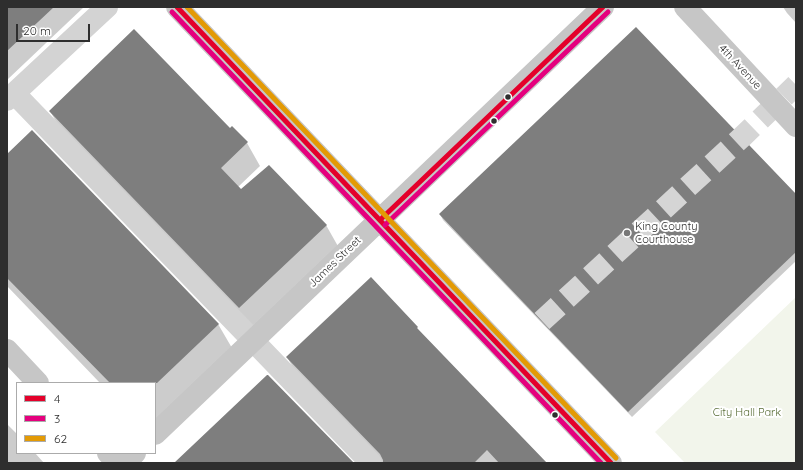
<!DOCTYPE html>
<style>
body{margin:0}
#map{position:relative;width:803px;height:470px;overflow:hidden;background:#fff;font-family:Quicksand,sans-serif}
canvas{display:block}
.frame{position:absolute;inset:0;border:8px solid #2e2e2e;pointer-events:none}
.legend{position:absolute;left:16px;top:382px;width:140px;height:72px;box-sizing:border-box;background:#fff;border:1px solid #ababab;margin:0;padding:5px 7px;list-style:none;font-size:12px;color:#2e2e2e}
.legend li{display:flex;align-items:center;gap:8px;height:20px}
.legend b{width:20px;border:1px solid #ababab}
.scale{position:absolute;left:16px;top:24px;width:74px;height:18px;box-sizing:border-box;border:2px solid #2e2e2e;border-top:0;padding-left:5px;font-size:12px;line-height:14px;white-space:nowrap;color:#2e2e2e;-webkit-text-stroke:3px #fff;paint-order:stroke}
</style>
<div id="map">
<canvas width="803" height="470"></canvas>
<div class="frame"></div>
<ul class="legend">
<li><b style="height:5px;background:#e4002b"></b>4</li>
<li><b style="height:5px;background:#e5007d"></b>3</li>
<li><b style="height:5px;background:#e39a05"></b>62</li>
</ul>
<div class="scale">20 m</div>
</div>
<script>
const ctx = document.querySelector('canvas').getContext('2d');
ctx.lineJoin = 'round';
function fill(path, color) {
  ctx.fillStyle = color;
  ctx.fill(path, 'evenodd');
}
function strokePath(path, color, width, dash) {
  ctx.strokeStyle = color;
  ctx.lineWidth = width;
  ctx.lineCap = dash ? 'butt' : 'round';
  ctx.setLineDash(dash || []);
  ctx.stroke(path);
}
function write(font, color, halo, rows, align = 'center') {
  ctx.font = font + ' Quicksand,sans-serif';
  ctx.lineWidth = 4;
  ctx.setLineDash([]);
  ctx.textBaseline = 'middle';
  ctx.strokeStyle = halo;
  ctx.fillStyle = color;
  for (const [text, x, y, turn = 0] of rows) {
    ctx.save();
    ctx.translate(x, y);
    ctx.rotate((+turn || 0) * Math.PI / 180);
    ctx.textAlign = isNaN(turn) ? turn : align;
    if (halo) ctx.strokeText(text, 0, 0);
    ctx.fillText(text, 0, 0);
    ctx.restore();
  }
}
fill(new Path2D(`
 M796,297V463H685L655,432Z`), '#f2f5eb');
fill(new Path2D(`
 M7,7H84L7,80Z
 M783,7H796V23L787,13Z
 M50,111L230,129L232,127L247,143L260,166L238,187L241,191L326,225L339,248L253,330L63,134Z
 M7,155L218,324L232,348L155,422V383H100L7,286Z
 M796,195V261L632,417L443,220L440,214Z
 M417,328L420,332L545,463H381L300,380L287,357Z
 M7,424L17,434V453H35L44,463H7Z`), '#0003');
fill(new Path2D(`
 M7,7H54L7,51Z
 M636,27L796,194V252L628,412L439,214Z
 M134,29L230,128L232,126L248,142L221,168L241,189L269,165L327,225L239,308L49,111Z
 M32,130L219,324L157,383H110L7,278V154Z
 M371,277L418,327L417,328L547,463H499L487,450L474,463H383V460L380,454L286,357Z
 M267,375H268L354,463H174Z`), '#7e7e7e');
strokePath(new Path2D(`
 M542,321L742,137L796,85`), '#d5d5d5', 22, [22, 11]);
strokePath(new Path2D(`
 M14,93L371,463
 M7,100L107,7`), '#d3d3d3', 22);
strokePath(new Path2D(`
 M177,7L611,463
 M685,7L796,126
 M7,350L38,383
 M155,434L603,7
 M108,453L118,463
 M125,463L135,453`), '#c6c6c6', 22);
strokePath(new Path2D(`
 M177,7L611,463
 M380,220L603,7`), '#e4002b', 5);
strokePath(new Path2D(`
 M172,12L601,463
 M385,225L608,12`), '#e5007d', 5);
strokePath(new Path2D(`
 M187,7L616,458`), '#e39a05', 5);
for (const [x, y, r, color] of [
 [508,97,3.5,"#2e2e2e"],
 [494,121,3.5,"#2e2e2e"],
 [627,233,4,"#777"],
 [555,415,3.5,"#2e2e2e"]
]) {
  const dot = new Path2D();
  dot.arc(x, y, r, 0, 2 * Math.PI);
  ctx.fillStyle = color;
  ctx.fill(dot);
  strokePath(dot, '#fff', 1.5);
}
write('11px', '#2e2e2e', '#fff', [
 ["4th Avenue",740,67,47],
 ["James Street",335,262,-44]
]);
write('11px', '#2e2e2e', '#fff', [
 ["King County",635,227],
 ["Courthouse",635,240]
], 'left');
write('11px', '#5a6e38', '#fff', [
 ["City Hall Park",747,413]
]);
</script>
